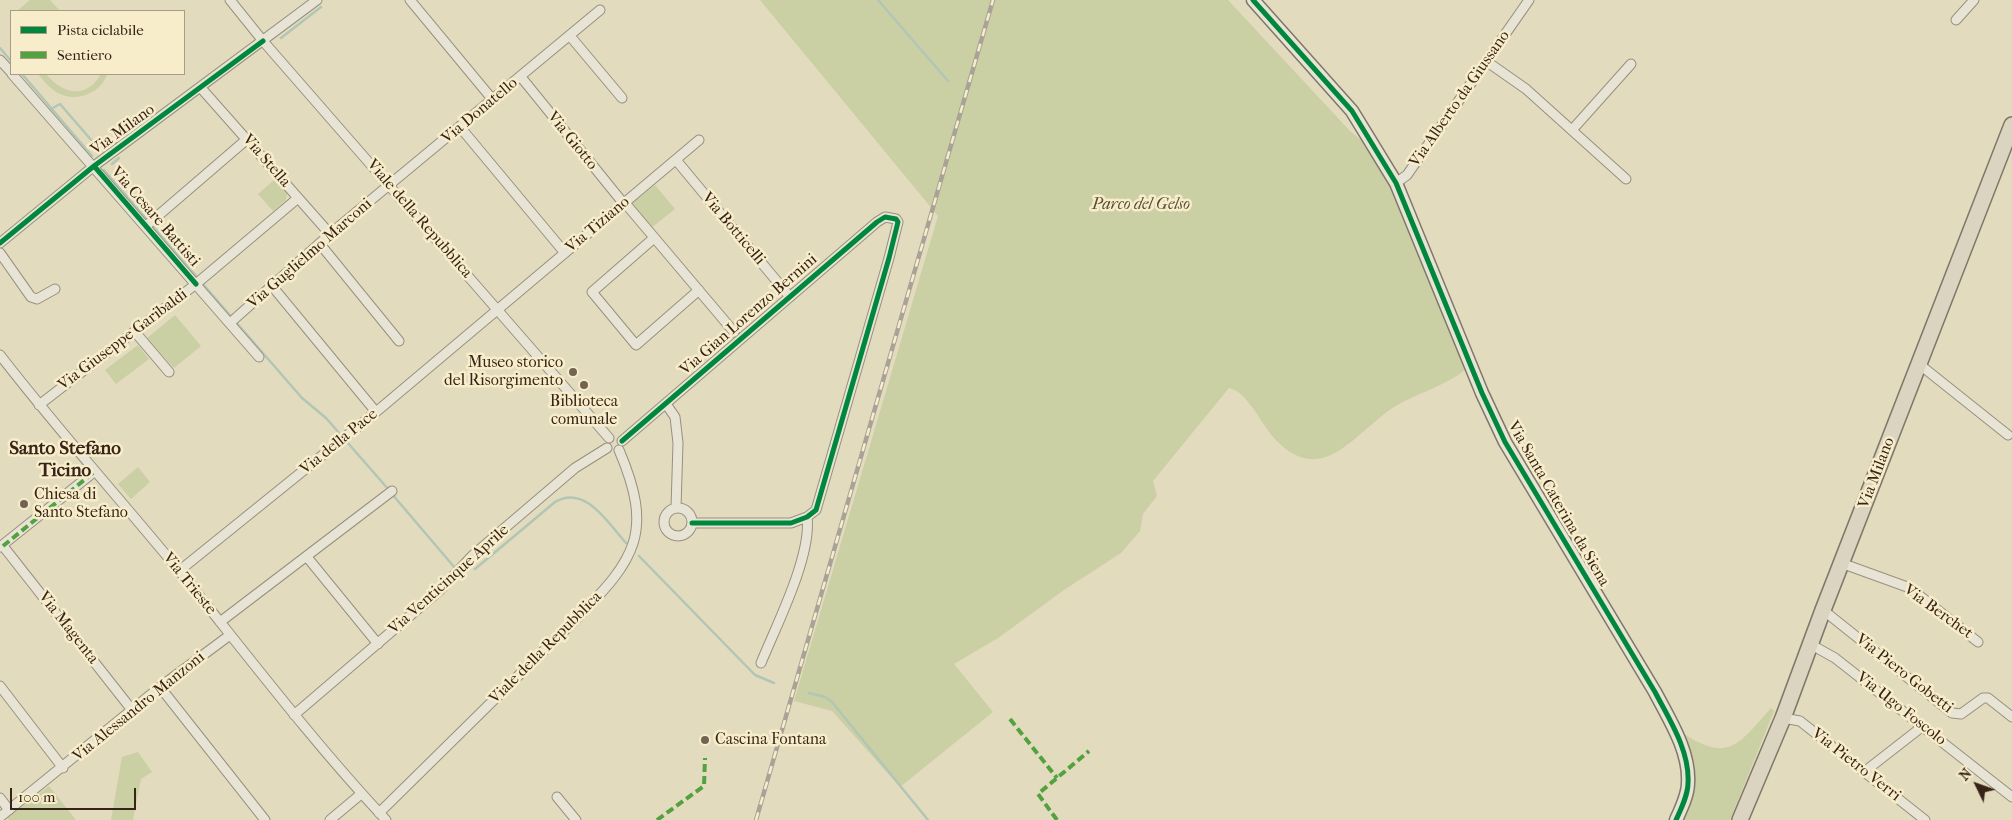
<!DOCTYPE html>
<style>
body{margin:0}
#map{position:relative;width:2012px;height:820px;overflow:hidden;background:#e3dbbe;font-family:"IM FELL French Canon",serif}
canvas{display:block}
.legend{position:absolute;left:10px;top:10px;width:175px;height:65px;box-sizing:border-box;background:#f7edcb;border:1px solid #aa9c83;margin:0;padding:6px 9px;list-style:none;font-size:15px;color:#372317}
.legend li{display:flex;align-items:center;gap:10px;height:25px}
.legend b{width:25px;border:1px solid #aa9c83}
.north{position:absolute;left:1952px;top:760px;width:50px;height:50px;-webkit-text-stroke:4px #f7edcb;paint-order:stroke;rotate:312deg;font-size:14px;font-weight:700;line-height:20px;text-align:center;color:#372317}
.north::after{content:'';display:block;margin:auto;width:18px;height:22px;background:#372317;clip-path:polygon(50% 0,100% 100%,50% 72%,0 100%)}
.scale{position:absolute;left:10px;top:788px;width:126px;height:22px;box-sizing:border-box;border:2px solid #372317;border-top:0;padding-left:6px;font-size:15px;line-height:18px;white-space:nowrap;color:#372317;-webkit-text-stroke:4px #f7edcb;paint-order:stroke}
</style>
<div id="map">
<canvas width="2012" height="820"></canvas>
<ul class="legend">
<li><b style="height:6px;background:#00873e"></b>Pista ciclabile</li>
<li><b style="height:6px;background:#53a240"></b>Sentiero</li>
</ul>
<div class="north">N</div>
<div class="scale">100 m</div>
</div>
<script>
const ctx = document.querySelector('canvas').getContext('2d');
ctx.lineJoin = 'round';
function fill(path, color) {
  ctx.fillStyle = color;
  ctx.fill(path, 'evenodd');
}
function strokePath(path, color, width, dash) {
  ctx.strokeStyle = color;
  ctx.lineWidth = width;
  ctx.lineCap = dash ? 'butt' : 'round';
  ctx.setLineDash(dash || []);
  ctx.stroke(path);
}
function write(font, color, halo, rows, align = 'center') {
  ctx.font = font + ' "IM FELL French Canon",serif';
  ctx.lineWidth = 5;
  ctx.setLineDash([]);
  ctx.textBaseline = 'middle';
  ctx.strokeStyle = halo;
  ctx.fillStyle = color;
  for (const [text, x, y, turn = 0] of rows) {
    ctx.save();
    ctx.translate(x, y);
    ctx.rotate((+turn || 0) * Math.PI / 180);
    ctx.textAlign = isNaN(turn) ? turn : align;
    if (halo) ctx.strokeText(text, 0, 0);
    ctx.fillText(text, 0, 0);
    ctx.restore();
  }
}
fill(new Path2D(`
 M30,0H50L60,11H17Z
 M760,0H1228L1350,131L1367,145L1389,181L1466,366L1465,370C1443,387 1417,393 1394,407C1354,433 1322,490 1274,438C1262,425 1247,391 1229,388L1153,481L1157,496L1143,514L1140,531L1121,553L1064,590L998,638L954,664L993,712L900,787L832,711L794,701L938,216Z
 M38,74H46C63,94 86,100 101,74H107C102,93 76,103 58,93C50,89 44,81 38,74Z
 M274,180L287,194L286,200L273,211L258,194Z
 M655,185L675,209L651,228L631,204Z
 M175,315L201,346L174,368L147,338Z
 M138,345L149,359L116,384L105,370Z
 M138,467L150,482L131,499L118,484Z
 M1771,708L1774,711L1730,820H1683C1699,781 1695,773 1684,734C1730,764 1740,742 1771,708Z
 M138,752L152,772L141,779L133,820H111L122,757Z
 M49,786L76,820H9L7,818Z`), '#cacfa4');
strokePath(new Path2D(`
 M878,0L948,81
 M281,38L321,7
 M0,48L11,61
 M22,74L92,156
 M51,109L60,104L99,149
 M112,164L119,158
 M104,170L198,278
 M202,283L302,398L326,418L389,490
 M392,494L455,568
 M639,556L755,675L774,683
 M475,569L555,502C585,484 608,523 626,543
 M809,693L825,697L832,702L928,820`), '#b2c6b6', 2.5);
const street = new Path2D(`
 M230,0L263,41L609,438
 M410,0L493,100
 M1956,20L1974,0
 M570,36L622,98
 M0,60L11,72
 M1486,61L1526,89L1626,179
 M12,74L259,357
 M521,77L624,204
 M201,88L330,234
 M460,127L565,253
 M1572,130L1631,64
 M676,160L790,297
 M1396,183L1407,175L1529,0
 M625,203L734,332
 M146,226L246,140
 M654,238L592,292L636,345L699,290
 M0,243L94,166L317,0
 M320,244L399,341
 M0,253L31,297L37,299L55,289
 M272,286L376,412
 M230,323L330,234L600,10
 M135,332L169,372
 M0,355C58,430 121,500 181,573C248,656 313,742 386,820
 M1919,364L2008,435
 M666,404L675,417L678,443L676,508
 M39,405L196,284L298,198
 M622,441L877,222L885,217L896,219L898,222L889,258L816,510L807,517L791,523H692
 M664 522a14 14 0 1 1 28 0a14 14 0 1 1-28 0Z
 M3,546L132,710
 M0,547L94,472
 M307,557L378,644
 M1841,563L1910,588L1978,642
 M179,571L376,412L699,140
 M1823,610L1952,713L1961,714L1983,698H1988L2012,717
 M220,622L392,491
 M1810,644L1835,658L2012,797
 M761,663C776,626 812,556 807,517
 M0,686L63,768
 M160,687L265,820
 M294,715L440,590L472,556L575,468L607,448
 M1783,718L1800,721L1925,820
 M1864,772L1923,726
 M557,797L576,820
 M0,798L9,810
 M379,813L577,618C636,559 654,532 619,450
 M0,817L160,687L230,635
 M330,820L361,794`);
const secondary = new Path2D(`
 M1253,0L1352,111L1396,183L1482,393L1505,442L1655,692C1669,719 1690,751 1688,783C1688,795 1681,809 1676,820`);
const primary = new Path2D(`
 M1740,820L1783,718L1823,610L2012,125`);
strokePath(street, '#97907e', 11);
strokePath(secondary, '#7f7768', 15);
strokePath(primary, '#7f7768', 18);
strokePath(street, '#e8e4d5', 9);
strokePath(secondary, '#e8e4d5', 12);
strokePath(primary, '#dbd4c1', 15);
const rail = new Path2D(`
 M756,820L993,0`);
strokePath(rail, '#a8a297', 4.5);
strokePath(rail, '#f7edcb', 2.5, [8]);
strokePath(new Path2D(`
 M3,546L94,472
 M1010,719L1057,778
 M657,820L704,786L705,758
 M1057,820L1038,794L1089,751`), '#53a240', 4, [8, 4]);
strokePath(new Path2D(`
 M1253,0L1352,111L1396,183L1482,393L1505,442L1655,692C1669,719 1690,751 1688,783C1688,795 1681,809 1676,820
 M94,166L196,284
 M0,243L94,166L263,41
 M622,441L877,222L885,217L896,219L898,222L889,258L816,510L807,517L791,523H692`), '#00873e', 5);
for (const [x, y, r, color] of [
 [573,372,5,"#736351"],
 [584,385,5,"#736351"],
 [24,504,5,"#736351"],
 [705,740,5,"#736351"]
]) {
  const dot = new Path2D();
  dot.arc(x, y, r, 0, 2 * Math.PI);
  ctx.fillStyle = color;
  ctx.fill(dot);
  strokePath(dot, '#f7edcb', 2);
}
write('16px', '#372317', '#f7edcb', [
 ["Via Alberto da Giussano",1460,99,-55],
 ["Via Donatello",480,111,-40],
 ["Via Milano",123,130,-36],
 ["Via Giotto",572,141,51],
 ["Via Stella",266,161,49],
 ["Via Cesare Battisti",155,217,49],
 ["Viale della Repubblica",419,219,49],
 ["Via Tiziano",598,225,-40],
 ["Via Botticelli",733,229,50],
 ["Via Guglielmo Marconi",310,254,-41],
 ["Via Gian Lorenzo Bernini",749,315,-41],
 ["Via Giuseppe Garibaldi",123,340,-37],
 ["Via della Pace",339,442,-39],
 ["Via Milano",1877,473,-69],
 ["Via Santa Caterina da Siena",1558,504,60],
 ["Via Venticinque Aprile",449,580,-42],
 ["Via Trieste",189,584,51],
 ["Via Berchet",1938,612,36],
 ["Via Magenta",68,628,52],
 ["Viale della Repubblica",546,648,-45],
 ["Via Piero Gobetti",1904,674,38],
 ["Via Alessandro Manzoni",139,707,-39],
 ["Via Ugo Foscolo",1901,709,38],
 ["Via Pietro Verri",1856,765,38]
]);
write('italic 16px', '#574c35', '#f7edcb', [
 ["Parco del Gelso",1141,205]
]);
write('16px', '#372317', '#f7edcb', [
 ["Museo storico",563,363,"right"],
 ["del Risorgimento",563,381,"right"],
 ["Biblioteca",584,402,"center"],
 ["comunale",584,420,"center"],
 ["Chiesa di",34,495],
 ["Santo Stefano",34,513],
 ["Cascina Fontana",715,740]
], 'left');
write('bold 19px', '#372317', '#f7edcb', [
 ["Santo Stefano",65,449],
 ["Ticino",65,471]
]);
</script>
